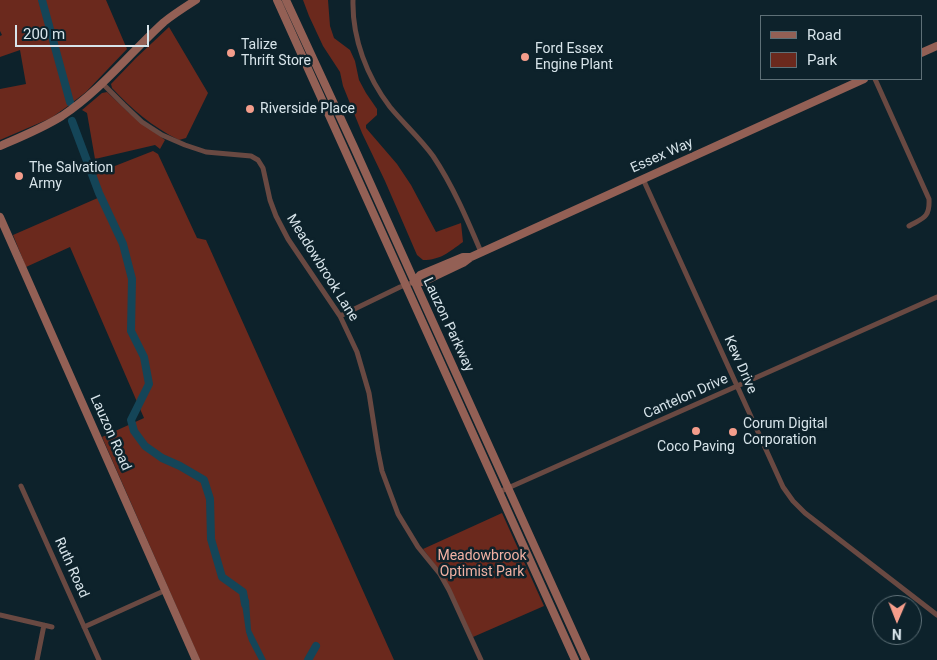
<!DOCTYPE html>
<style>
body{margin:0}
#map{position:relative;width:937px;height:660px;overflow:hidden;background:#0d222b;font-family:Roboto,sans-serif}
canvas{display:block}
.legend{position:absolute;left:760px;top:15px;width:162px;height:65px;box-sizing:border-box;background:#0d222b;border:1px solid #5e7077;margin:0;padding:6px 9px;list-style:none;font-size:15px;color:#d7e4ea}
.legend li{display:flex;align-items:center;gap:10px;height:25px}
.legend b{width:25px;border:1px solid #5e7077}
.north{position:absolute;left:872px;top:595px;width:50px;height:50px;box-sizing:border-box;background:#0d222b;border:1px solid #5e7077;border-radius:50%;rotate:181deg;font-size:14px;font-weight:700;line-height:20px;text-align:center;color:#d7e4ea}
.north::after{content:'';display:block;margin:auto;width:18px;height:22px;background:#f49d8b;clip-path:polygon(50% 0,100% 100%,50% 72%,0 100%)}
.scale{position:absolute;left:15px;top:25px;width:134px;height:22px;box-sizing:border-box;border:2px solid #d7e4ea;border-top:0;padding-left:6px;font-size:15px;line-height:18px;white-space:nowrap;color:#d7e4ea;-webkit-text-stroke:4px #0d222b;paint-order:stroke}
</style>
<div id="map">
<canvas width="937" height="660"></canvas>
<ul class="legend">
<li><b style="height:6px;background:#936055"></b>Road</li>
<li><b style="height:14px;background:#6b291d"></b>Park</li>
</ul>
<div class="north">N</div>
<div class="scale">200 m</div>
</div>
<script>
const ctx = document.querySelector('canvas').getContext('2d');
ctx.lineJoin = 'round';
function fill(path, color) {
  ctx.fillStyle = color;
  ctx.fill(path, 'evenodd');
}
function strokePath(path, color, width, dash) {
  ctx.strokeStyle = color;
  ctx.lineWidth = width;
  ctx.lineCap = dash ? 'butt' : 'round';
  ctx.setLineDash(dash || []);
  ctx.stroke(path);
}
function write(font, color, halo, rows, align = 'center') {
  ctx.font = font + ' Roboto,sans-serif';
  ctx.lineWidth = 5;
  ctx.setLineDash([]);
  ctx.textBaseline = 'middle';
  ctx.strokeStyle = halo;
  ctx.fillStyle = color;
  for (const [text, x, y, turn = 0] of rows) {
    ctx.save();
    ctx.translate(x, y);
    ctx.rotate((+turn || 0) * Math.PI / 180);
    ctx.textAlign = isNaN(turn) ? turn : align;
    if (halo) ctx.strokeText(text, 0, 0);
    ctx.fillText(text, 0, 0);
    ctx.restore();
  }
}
fill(new Path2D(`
 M0,0H106L127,49L86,92L68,106L51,118L0,140V89L26,84L20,50L0,57V36L2,35L0,31Z
 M303,0H328L330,26L334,38L350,50L355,61L359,80L366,93L377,109V115L366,125V128L397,164L411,185L436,232L461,223L463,242C449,252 441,260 423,260L417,255L385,181L362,133L343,86L340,72L323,46L309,16Z
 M169,27L208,93L186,138L179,140C151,126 133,110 112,88L111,84L136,58Z
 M107,92L128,112L165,140L160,149L155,145L95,159L87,113L82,110L102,93Z
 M153,151L158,154L197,238L206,240L394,660H200L102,437L144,418L70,247L26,267L13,235L100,197L92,175Z
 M502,513L544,606L473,637L443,575L423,549Z`), '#6b291d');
fill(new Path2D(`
 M247,595L249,601L251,630L266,660H259L249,641L246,632L241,597Z`), '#144558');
strokePath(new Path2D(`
 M42,0L70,102
 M72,121L99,193L123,244L132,279L131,331L144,357L149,384L131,420L134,431L145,446L162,458L180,466L204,480L210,499L211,539L222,577L243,592L245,604
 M308,660L316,646`), '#144558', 8);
strokePath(new Path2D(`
 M353,0C352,38 367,77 390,107C404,124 420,138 433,156C453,186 467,219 481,252
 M875,79L929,199C930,218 923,218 909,226
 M102,83L124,105L142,122L162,135L185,145L206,152L251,156L258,160L263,168L270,200L276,216L288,239L340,316L357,352L369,393L378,451L382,471L398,514L418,547L440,574L449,590L481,660
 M643,179L783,487L793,501L805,513L937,615
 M340,316L400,287L414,282
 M21,486L99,660
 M499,492L937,297
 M0,615L52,627
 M84,627L166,590
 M37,660L44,625`), '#694942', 5);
strokePath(new Path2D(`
 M277,0L575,660
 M286,0L354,147L421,296L586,660
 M921,53L937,46
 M0,146C21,137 43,128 62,116C101,90 130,53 164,22C174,14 185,7 196,0
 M0,217L196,660
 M414,282H423L463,263L471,257L864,79
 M414,282L420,275L463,257H471`), '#936055', 8);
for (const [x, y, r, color] of [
 [231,53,5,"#f49d8b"],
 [525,57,5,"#f49d8b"],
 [250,109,5,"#f49d8b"],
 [19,176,5,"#f49d8b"],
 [696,431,5,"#f49d8b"],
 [733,432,5,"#f49d8b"]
]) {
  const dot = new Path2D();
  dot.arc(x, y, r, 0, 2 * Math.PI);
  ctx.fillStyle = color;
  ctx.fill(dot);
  strokePath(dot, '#0d222b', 2);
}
write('14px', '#d7e4ea', '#0d222b', [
 ["Talize",241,45],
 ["Thrift Store",241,61],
 ["Ford Essex",535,49],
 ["Engine Plant",535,65],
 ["Riverside Place",260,109],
 ["The Salvation",29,168],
 ["Army",29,184],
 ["Corum Digital",743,424],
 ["Corporation",743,440],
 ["Coco Paving",696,447,"center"]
], 'left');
write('14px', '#d7e4ea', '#0d222b', [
 ["Essex Way",662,156,-24],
 ["Meadowbrook Lane",322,268,58],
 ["Lauzon Parkway",448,325,65],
 ["Kew Drive",740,365,66],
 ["Cantelon Drive",686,397,-24],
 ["Lauzon Road",110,433,66],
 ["Ruth Road",71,568,66]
]);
write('14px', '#f2b1a3', '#0d222b', [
 ["Meadowbrook",482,556],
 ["Optimist Park",482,572]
]);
</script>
